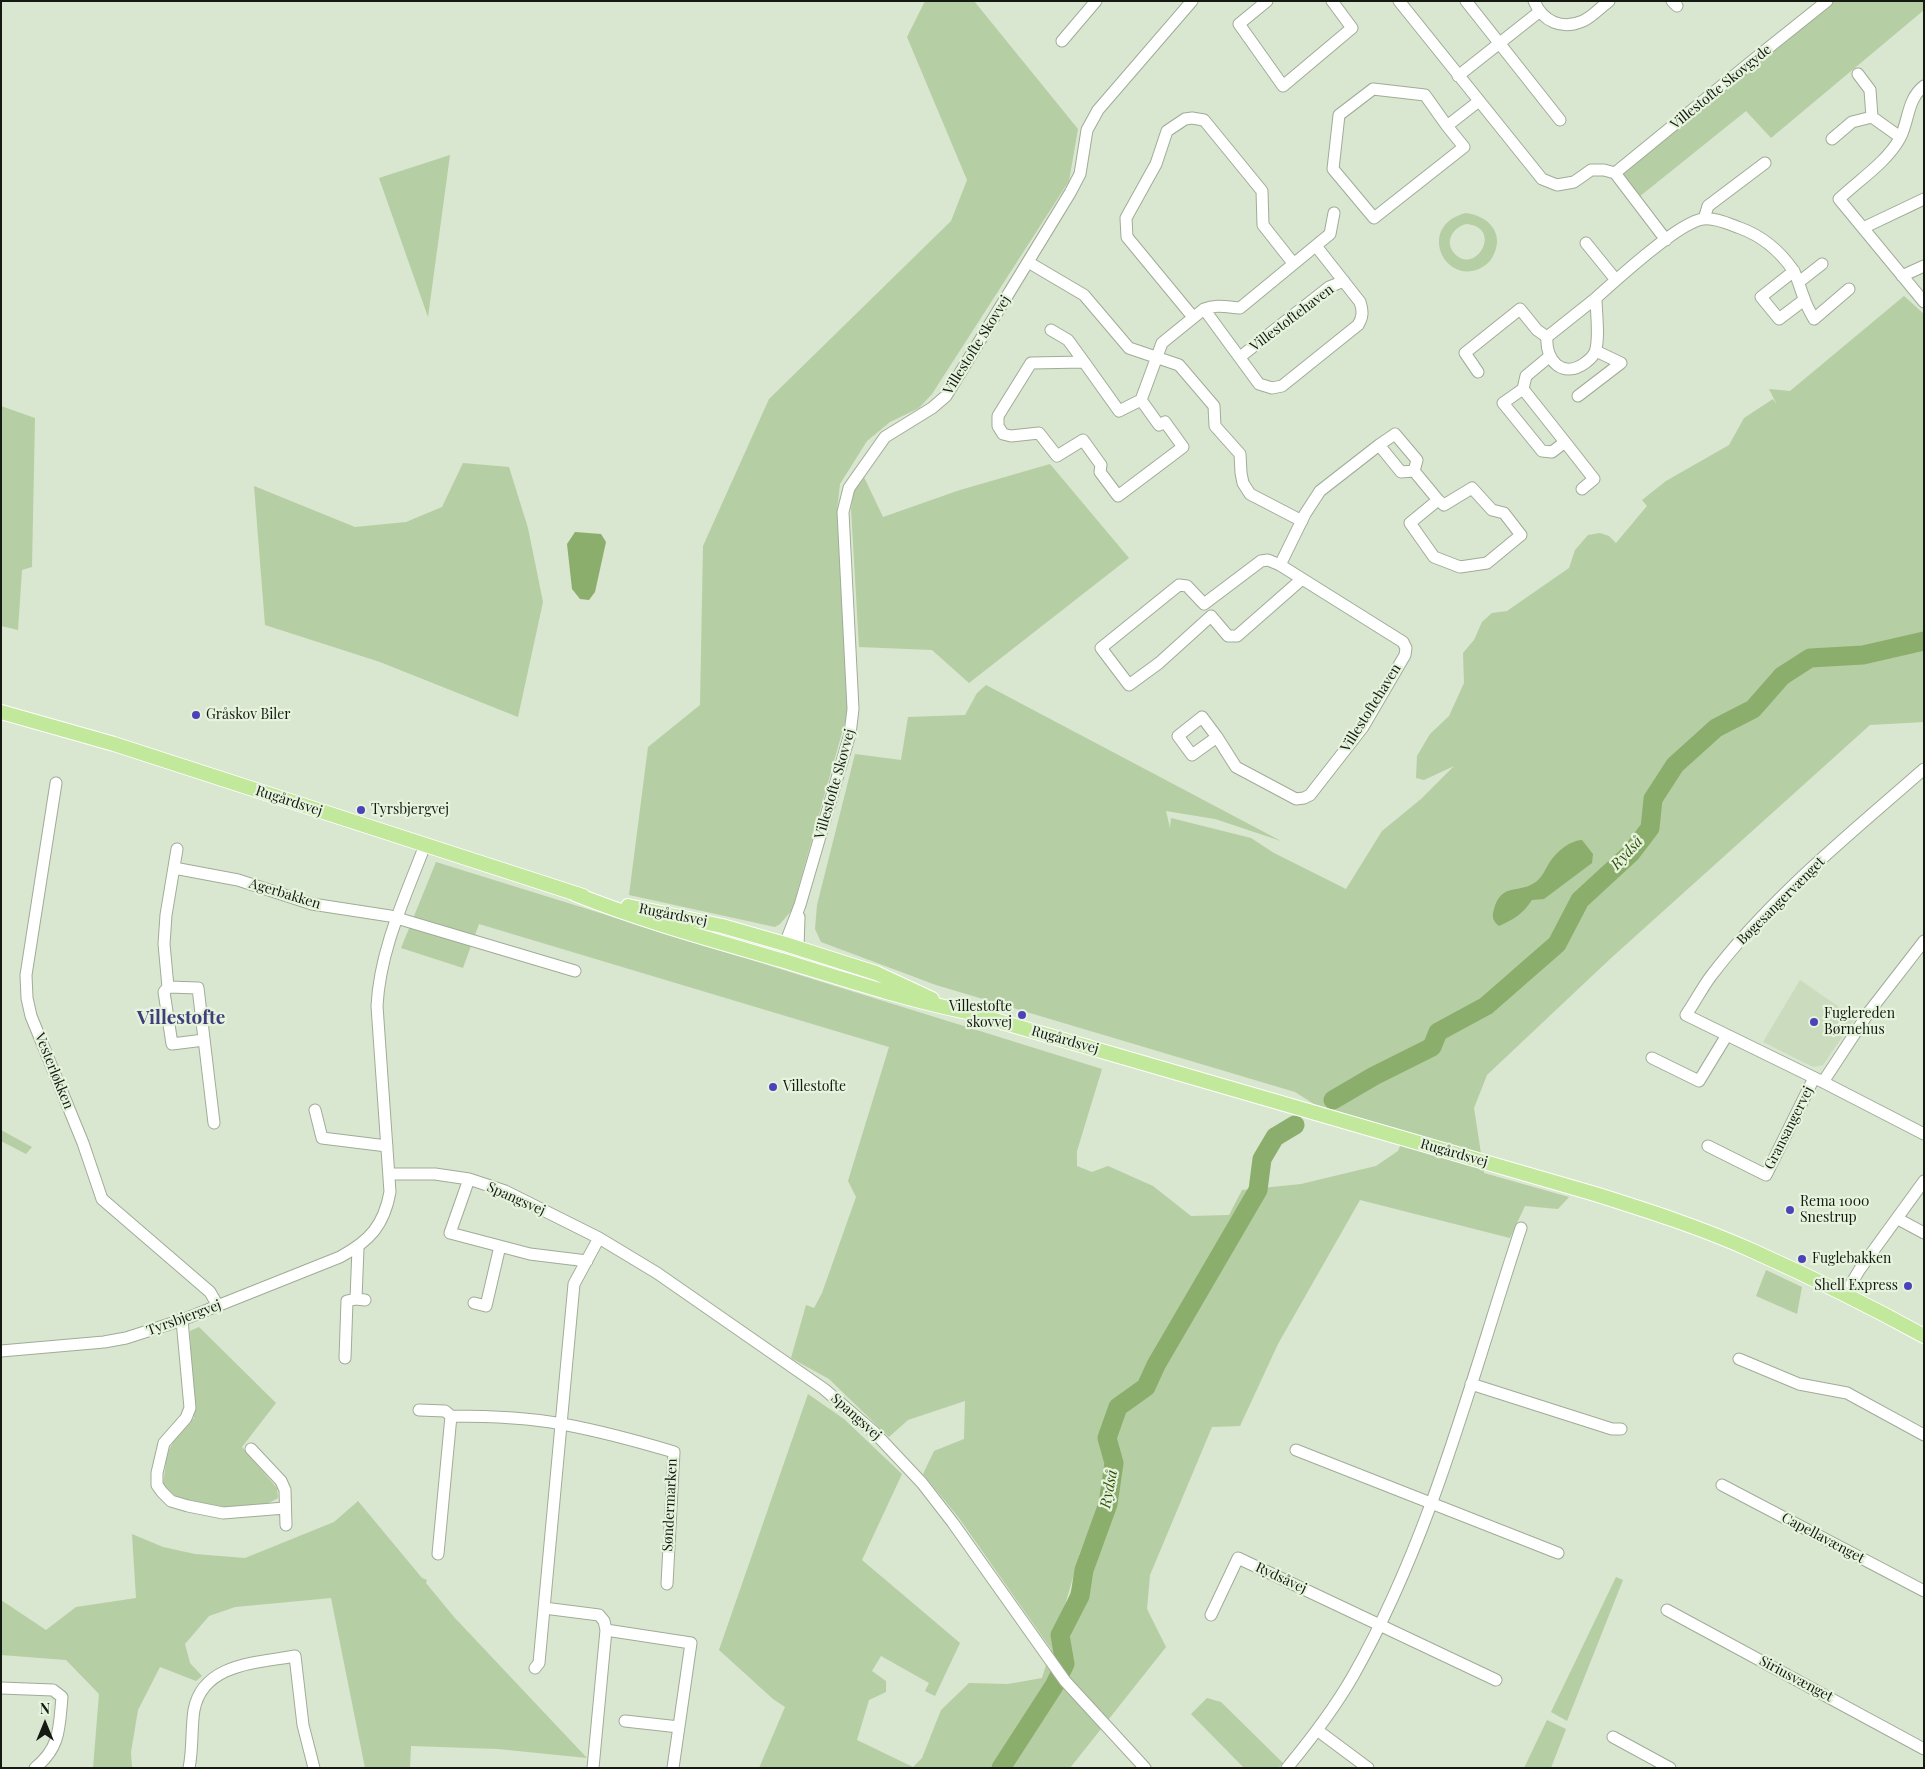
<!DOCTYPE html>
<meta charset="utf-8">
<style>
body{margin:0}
#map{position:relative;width:1925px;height:1769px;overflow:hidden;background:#d9e6d0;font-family:"Playfair Display",serif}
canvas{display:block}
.frame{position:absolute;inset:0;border:2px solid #141911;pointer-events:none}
.north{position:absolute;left:20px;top:1699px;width:50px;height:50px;-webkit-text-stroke:4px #e6f3dd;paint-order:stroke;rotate:0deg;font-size:14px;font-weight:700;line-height:20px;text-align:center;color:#141911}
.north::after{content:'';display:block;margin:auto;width:18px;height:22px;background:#141911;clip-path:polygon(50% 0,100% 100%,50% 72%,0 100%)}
</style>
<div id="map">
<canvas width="1925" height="1769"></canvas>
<div class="frame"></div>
<div class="north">N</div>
</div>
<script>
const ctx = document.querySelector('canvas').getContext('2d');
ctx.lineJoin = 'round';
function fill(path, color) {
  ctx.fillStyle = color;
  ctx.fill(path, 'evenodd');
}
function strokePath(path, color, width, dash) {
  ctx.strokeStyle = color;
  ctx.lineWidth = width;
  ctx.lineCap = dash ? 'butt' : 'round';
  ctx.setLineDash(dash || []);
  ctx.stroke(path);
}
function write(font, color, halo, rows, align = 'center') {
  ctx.font = font + ' "Playfair Display",serif';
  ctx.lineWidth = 4.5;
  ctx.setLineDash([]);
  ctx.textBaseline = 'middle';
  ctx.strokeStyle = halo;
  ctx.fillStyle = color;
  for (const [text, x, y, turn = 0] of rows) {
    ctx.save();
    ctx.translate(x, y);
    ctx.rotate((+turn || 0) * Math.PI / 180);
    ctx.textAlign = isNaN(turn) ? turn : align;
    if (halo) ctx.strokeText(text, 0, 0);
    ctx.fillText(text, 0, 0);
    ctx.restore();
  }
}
fill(new Path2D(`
 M1800,980L1855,1018L1823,1065L1813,1067L1763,1042Z`), '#cadbbe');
fill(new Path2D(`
 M925,1H974L1078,129L1069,181L932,394L919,408L890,422L867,441L840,484L837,511L849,708L792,910L780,924L775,927L629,895L648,747L700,705L703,546L769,399L951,221L967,180L907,37Z
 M1835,1H1924V10L1771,138L1746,111L1639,197L1620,173Z
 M450,155L428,317L379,178Z
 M1466,213C1489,216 1505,234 1493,256C1490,262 1485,266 1479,269C1443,284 1417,225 1466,213ZM1467,224C1504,228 1475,277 1454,253C1444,241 1454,226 1467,224Z
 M1904,296L1924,314V722L1870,725L1610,959L1487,1075L1474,1108L1484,1173L1569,1197L1558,1209L1525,1206L1510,1238L1360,1200L1278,1344L1240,1426L1212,1427L1150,1575L1147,1609L1166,1647L1070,1768H759L785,1707L773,1699L719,1650L808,1394L844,1419L902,1474L862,1560L960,1643L935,1696L925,1691L929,1683L881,1656L872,1671L886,1681V1692L869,1700L857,1740L913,1767L922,1758L941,1710L969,1683L1008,1684L1042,1678L1051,1649L959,1518L923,1474L934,1451L964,1439L965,1401L908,1420L889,1437L829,1379L791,1358L806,1305L814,1308L822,1293L856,1197L848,1181L889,1047L479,924L463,968L401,948L436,862L1102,1069L1077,1151V1166L1092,1172L1108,1166L1153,1186L1191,1216L1229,1215L1242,1190L1301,1184L1376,1166L1398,1151L1406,1132L1314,1104L1295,1092L936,985L821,942L815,929L817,905L855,754L901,760L908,717L965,715L977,693L986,685L1281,841L1215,819L1166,811L1170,828L1171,818L1251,838L1274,853L1346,889L1382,831L1421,799L1454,766L1424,780L1416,778L1417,756L1430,734L1449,716L1464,683L1463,653L1474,640L1482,622L1492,613L1507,611L1569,568L1575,550L1588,535L1600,533L1609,536L1616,543L1647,506L1642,500L1666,481L1729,445L1744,418L1773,399L1777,405L1769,389L1790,391ZM1102,1496H1103L1059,1626L1080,1553Z
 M1,406L35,418L32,567L22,570L18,630L1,626Z
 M463,463L509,467L528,528L543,602L518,717L380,662L265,625L254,486L355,527L406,522L442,507Z
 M1050,464L1129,558L969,683L932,650L859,647L851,509L854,489L864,477L883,517L960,490Z
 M1,1130L32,1147L26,1154L1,1141Z
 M1766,1270L1802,1287L1797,1314L1756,1296Z
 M199,1327L276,1403L242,1447L277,1488L278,1498L267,1504L225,1507L182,1501L163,1486L167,1454L173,1442L194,1418L190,1331Z
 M358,1501L422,1578L427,1580L426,1583L454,1617L587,1758L498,1749L411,1746L410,1768H365L331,1598L235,1607L209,1616L185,1644L190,1663L202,1676L196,1681L160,1667L138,1710L131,1752L132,1768H93L99,1694L66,1660L1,1655V1600L46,1630L76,1607L136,1598L132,1534L163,1547L195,1554L245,1558L334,1522Z
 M1616,1577L1623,1580L1567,1721L1551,1712Z
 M1207,1698L1221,1702L1283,1763L1278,1768H1244L1191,1714Z
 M1547,1720L1566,1729L1551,1768H1524Z`), '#b6cea3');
fill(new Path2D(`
 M575,532L601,534L606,542L595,592L589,600L580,599L572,589L567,544Z
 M1582,840L1593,854L1592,863L1544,899L1532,900C1523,914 1514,919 1499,926C1492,920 1492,917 1494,909C1502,881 1520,895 1537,881C1542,877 1545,870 1548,865C1555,853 1568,841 1582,840Z`), '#8bae6d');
strokePath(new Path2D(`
 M1333,1100L1374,1076L1432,1047L1438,1032L1486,1006L1557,944L1580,900L1631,853L1650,828L1653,799L1675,765L1716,728L1753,709L1782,676L1810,658L1863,655L1924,641
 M1001,1768L1054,1686L1065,1664L1060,1635L1080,1596L1084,1570L1108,1504L1114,1463L1107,1438L1118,1407L1146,1387L1156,1365L1258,1190L1262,1159L1275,1137L1295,1125`), '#8bae6d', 19);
const minor = new Path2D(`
 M1267,1L1239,24L1283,86L1352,28L1332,1
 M1399,1L1542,179L1557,185L1574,182L1591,170H1604L1615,173L1666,240
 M1466,1L1560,120
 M1534,1C1543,22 1562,30 1583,21C1592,17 1601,7 1609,1
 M1672,1L1677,6
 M1062,41L1096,1
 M1858,74L1870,90L1872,117L1900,137
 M1458,76L1539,12
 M1924,86C1907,99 1909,121 1900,138C1887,162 1859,180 1839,199L1924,302
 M1447,126L1464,147L1374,218L1333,169L1339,115L1373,89L1425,95L1447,126L1479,101
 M1832,139L1852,122L1872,117
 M1615,173L1752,61L1827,1
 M1704,219L1708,206L1765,163
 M1863,228L1924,199
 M1586,243L1616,280
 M1028,262L1084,295L1129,348L1179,365L1214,406L1215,426L1240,454L1241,473L1243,483L1250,494L1302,521
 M1794,271L1761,297L1779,319L1804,300
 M1902,276L1924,266
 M1799,282L1822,264
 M1596,298L1547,337C1545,361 1563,379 1585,363C1589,360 1593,357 1595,352C1600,339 1596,312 1596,298C1616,280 1679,222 1703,219C1715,217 1729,224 1740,228C1762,236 1779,250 1793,270C1798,278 1800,289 1804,298C1806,305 1810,312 1814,319L1849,289
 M1204,309L1259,384L1272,388L1282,386L1358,325C1363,317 1363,311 1360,302L1316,246
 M1193,317L1127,237L1126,218L1156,164L1167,131L1185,119L1192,118L1204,120L1262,191L1263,225L1293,263
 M1051,330L1068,340L1084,362
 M1240,357L1329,287L1344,281
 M1478,372L1465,353L1520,309L1537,330L1547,337
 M1523,389L1565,442L1552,452L1542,451L1503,403L1523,389L1526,376L1550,356
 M1578,396L1621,363L1596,351
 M1141,400L1119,411L1084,362L1031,363L998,416V426L1003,434L1011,436L1039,433L1057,456L1083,440L1101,465L1100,472L1118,496L1183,447L1165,422L1159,425L1141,400L1162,343L1204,309C1216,304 1227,307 1240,308L1330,234L1334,213
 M1565,442L1594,479L1582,489
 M1379,445L1395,434L1417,460L1414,471
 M1280,565L1268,560L1261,561L1204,604L1187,586L1179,585L1101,648L1129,685L1159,663L1211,616L1228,636H1237L1302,579
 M1217,737L1202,717L1178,736L1192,755L1217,737L1236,767L1296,799L1304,798L1310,795L1363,727L1405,655L1406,648L1403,642L1280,565L1305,514L1320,491L1379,445L1401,472L1414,471L1438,500L1444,505L1472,488L1492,510L1504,513L1521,535L1487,563L1460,567L1434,557L1410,523L1438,500
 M1924,769C1850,834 1771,897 1711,976C1702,988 1695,1002 1686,1015L1823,1082L1924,1134
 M56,783L26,975L27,998L31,1016L83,1143L102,1199L210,1292L218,1306
 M177,849L166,915L164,944L168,987L164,992L172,1044L204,1040
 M174,868L238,880L312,904L390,916L575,971
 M785,944L800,905L850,734L853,709L843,512L849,488L885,437L932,408L946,396L1070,193L1080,174L1087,130L1098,110L1192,1
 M798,948L799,917
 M168,987L198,988L214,1123
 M1652,1058L1699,1081L1727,1035
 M1823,1082L1869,1012L1924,941
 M315,1110L322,1138L387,1146
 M1708,1146L1766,1175L1814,1078
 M389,1174H435L469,1179L505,1191L599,1238L657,1273L824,1389L874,1432L922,1483L953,1523L1065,1681L1145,1768
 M469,1179L450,1233L530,1254L587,1261
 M1898,1219L1924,1233
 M358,1248L356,1299L365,1300
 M1845,1294L1860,1269L1924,1181
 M474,1303L486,1306L500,1246
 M182,1320L190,1408L186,1418L164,1443L157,1473V1485L162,1492L171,1501L188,1506L223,1513L285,1508
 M1,1351L104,1342L126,1338L182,1320L340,1257C370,1241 384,1225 390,1192L377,1006C380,949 405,898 425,845
 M345,1358L347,1301L356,1299
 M1739,1359L1799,1384L1847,1393L1924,1435
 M1471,1384L1612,1429H1621
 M419,1410L445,1411L451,1416
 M251,1449L281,1481L285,1490L286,1525
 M1296,1450L1558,1553
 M1722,1485L1924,1591
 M438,1554L451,1416C488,1416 525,1417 562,1424C600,1431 637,1441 674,1452L667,1584
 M544,1608L599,1615L604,1621L606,1630L593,1768
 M1667,1610L1924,1749
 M1211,1615L1238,1558L1496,1680
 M606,1630L691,1643L673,1768
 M535,1668L539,1663L574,1284L599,1238
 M1,1688L53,1690L62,1697C59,1727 61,1747 35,1768
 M625,1721L679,1727
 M1317,1730L1368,1768
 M1613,1737L1670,1768
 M189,1768C193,1749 191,1729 194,1710C203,1663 257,1663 295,1656L303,1725L314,1768
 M1287,1768C1311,1739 1334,1709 1353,1676C1432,1537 1471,1379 1521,1228`);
const major = new Path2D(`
 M1,712L114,744L583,896
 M575,894C642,921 712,940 781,960C843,979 904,999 967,1012L1595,1194C1649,1211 1702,1228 1753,1251C1811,1277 1868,1305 1924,1336
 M628,906L722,926L785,944L876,973L932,999`);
strokePath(minor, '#a0ac97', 13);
strokePath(major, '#fff', 16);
strokePath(minor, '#fff', 11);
strokePath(major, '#c2e89b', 14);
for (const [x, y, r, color] of [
 [196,715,5,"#4e42b9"],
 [361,810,5,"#4e42b9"],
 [1022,1015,5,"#4e42b9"],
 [1814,1022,5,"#4e42b9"],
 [773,1087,5,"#4e42b9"],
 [1790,1210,5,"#4e42b9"],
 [1802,1259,5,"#4e42b9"],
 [1908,1286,5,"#4e42b9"]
]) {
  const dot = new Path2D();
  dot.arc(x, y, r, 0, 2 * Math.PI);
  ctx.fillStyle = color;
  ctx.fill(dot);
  strokePath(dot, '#e6f3dd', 2);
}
write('14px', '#141911', '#e6f3dd', [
 ["Villestofte Skovgyde",1721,87,-39],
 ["Villestoftehaven",1292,318,-37],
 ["Villestofte Skovvej",977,345,-58],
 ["Villestoftehaven",1371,708,-58],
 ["Villestofte Skovvej",835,784,-74],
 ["Rugårdsvej",289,801,18],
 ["Agerbakken",285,894,17],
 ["Bøgesangervænget",1781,901,-45],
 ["Rugårdsvej",673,915,11],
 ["Rugårdsvej",1065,1040,16],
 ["Vesterløkken",54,1071,68],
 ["Gransangervej",1789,1128,-63],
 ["Rugårdsvej",1454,1153,16],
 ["Spangsvej",516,1199,24],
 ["Tyrsbjergvej",184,1318,-20],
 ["Spangsvej",856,1417,42],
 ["Søndermarken",670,1505,-87],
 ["Capellavænget",1823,1538,28],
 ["Rydsåvej",1281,1578,25],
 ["Siriusvænget",1796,1679,28]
]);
write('14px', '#141911', '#e6f3dd', [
 ["Gråskov Biler",206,715],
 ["Tyrsbjergvej",371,810],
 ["Villestofte",1012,1007,"right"],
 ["skovvej",1012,1023,"right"],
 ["Fuglereden",1824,1014],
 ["Børnehus",1824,1030],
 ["Villestofte",783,1087],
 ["Rema 1000",1800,1202],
 ["Snestrup",1800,1218],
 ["Fuglebakken",1812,1259],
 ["Shell Express",1898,1286,"right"]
], 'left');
write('italic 15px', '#305007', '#e6f3dd', [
 ["Rydså",1627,853,-47],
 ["Rydså",1109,1489,-79]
]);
write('bold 19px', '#3f3e7b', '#e6f3dd', [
 ["Villestofte",181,1018]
]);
</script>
